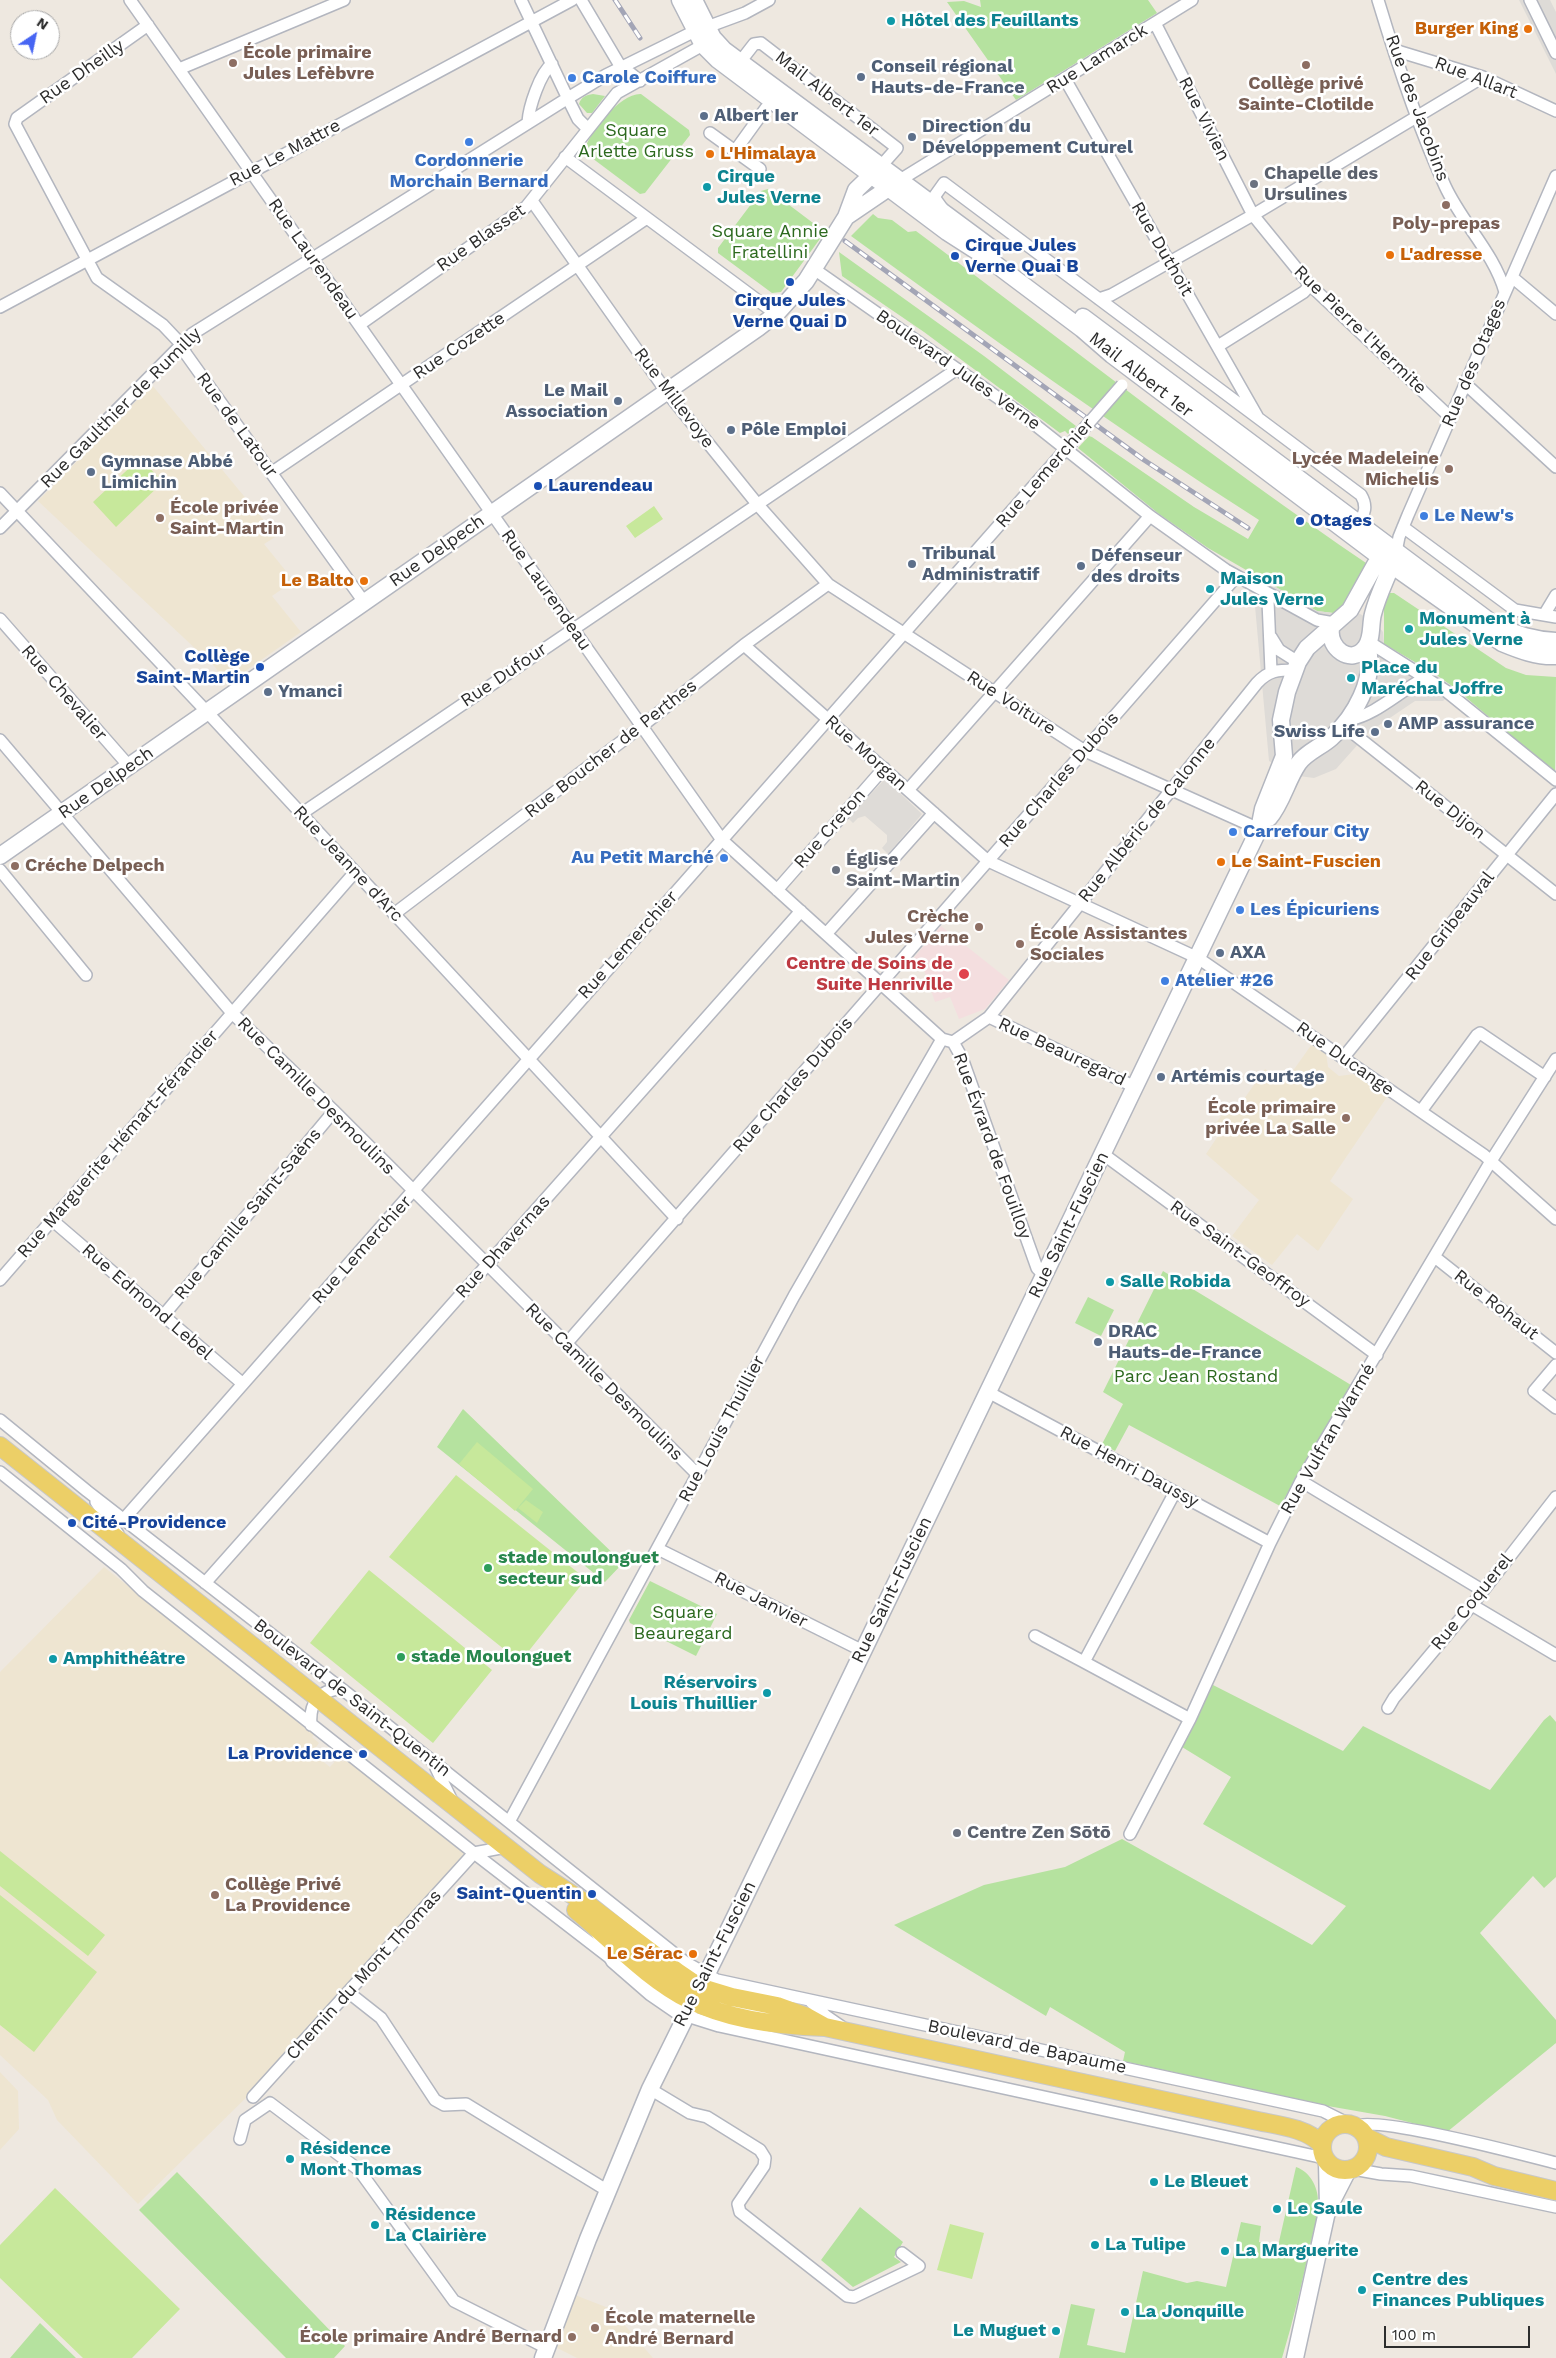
<!DOCTYPE html>
<meta charset="utf-8">
<style>
body{margin:0}
#map{position:relative;width:1556px;height:2358px;overflow:hidden;background:#eee8e0;font-family:"Work Sans",sans-serif}
canvas{display:block}
.north{position:absolute;left:10px;top:10px;width:50px;height:50px;box-sizing:border-box;background:#fff;border:1px solid #ababab;border-radius:50%;rotate:34deg;font-size:14px;font-weight:700;line-height:20px;text-align:center;color:#2d2d2d}
.north::after{content:'';display:block;margin:auto;width:18px;height:22px;background:#4765f3;clip-path:polygon(50% 0,100% 100%,50% 72%,0 100%)}
.scale{position:absolute;left:1384px;top:2326px;width:146px;height:22px;box-sizing:border-box;border:2px solid #2d2d2d;border-top:0;padding-left:6px;font-size:15px;line-height:18px;white-space:nowrap;color:#2d2d2d;-webkit-text-stroke:4px #fff;paint-order:stroke}
</style>
<div id="map">
<canvas width="1556" height="2358"></canvas>
<div class="north">N</div>
<div class="scale">100 m</div>
</div>
<script>
const ctx = document.querySelector('canvas').getContext('2d');
ctx.lineJoin = 'round';
function fill(path, color) {
  ctx.fillStyle = color;
  ctx.fill(path, 'evenodd');
}
function strokePath(path, color, width, dash) {
  ctx.strokeStyle = color;
  ctx.lineWidth = width;
  ctx.lineCap = dash ? 'butt' : 'round';
  ctx.setLineDash(dash || []);
  ctx.stroke(path);
}
function write(font, color, halo, rows, align = 'center') {
  ctx.font = font + ' "Work Sans",sans-serif';
  ctx.lineWidth = 5;
  ctx.setLineDash([]);
  ctx.textBaseline = 'middle';
  ctx.strokeStyle = halo;
  ctx.fillStyle = color;
  for (const [text, x, y, turn = 0] of rows) {
    ctx.save();
    ctx.translate(x, y);
    ctx.rotate((+turn || 0) * Math.PI / 180);
    ctx.textAlign = isNaN(turn) ? turn : align;
    if (halo) ctx.strokeText(text, 0, 0);
    ctx.fillText(text, 0, 0);
    ctx.restore();
  }
}
fill(new Path2D(`
 M152,385L277,536L264,544L294,581L272,596L301,632L227,684L215,667L200,653L38,501Z
 M1312,1044L1326,1053L1328,1067L1339,1076L1355,1074L1387,1097L1330,1181L1353,1199L1318,1251L1297,1234L1272,1265L1232,1236L1259,1200L1206,1154L1220,1133L1213,1127L1230,1104L1237,1109L1265,1069L1285,1082Z
 M104,1567L315,1734L312,1737L319,1743L312,1753L330,1767L338,1758L343,1762L346,1759L466,1855L396,1930H391L387,1934L384,1939V1944L259,2085L138,2204L57,2120L48,2100L0,2055V1672Z
 M0,2072L18,2091L19,2129L0,2150Z
 M575,2295L611,2309L653,2358H577L555,2347Z`), '#eee5d1');
fill(new Path2D(`
 M941,926L1009,980L985,1009L959,1019L950,997L935,1002L924,970L912,960Z`), '#f4dedf');
fill(new Path2D(`
 M980,0H1148L1157,13L1016,100L947,2L964,1L981,7Z
 M593,94L605,96L592,113H587L579,104C581,97 586,95 593,94Z
 M641,94L689,130L690,135L645,193L640,194L584,152C588,133 620,93 641,94Z
 M768,189L825,232L781,292L772,293L718,253V248L761,191Z
 M873,214L878,218L892,220L908,232L916,231C1066,343 1214,460 1369,565L1343,610L1333,613L1317,611L1208,548L1159,514L1078,448L1089,436L1092,437L1194,507L1248,539L1259,520C1119,431 985,333 851,236Z
 M839,252L984,356L1076,426L1068,434L1065,431L1060,433L924,332L842,276Z
 M1390,593H1394L1506,668L1526,675L1556,677L1555,773L1456,689L1435,674L1384,644V602Z
 M1163,1271L1351,1385L1280,1506L1129,1425L1115,1451L1102,1444L1123,1404L1103,1392Z
 M1088,1297L1114,1310L1101,1336L1075,1323Z
 M463,1409L623,1563L605,1582L437,1447Z
 M650,1581L717,1614L696,1656L630,1623L629,1620Z
 M1213,1685L1343,1751L1363,1726L1490,1790L1544,1720L1550,1715L1556,1722V1877L1544,1888L1533,1876L1480,1933L1556,2020V2043L1447,2132L1385,2116L1322,2105L1123,2061L1125,2052L1050,2007L1046,2016L894,1925L984,1885L1065,1867L1122,1839L1312,1945L1346,1906L1203,1824L1231,1777L1182,1747Z
 M1296,2167C1311,2172 1319,2189 1318,2204C1318,2217 1313,2232 1310,2246C1302,2284 1293,2321 1282,2358H1059L1071,2304L1095,2309L1087,2345L1125,2353L1143,2271L1187,2283L1197,2281L1226,2287L1241,2222L1261,2226L1259,2242L1278,2246Z
 M177,2172L345,2346L334,2358H286L139,2210Z
 M860,2207L903,2242L894,2257L901,2262L853,2287L821,2260Z
 M40,2323L76,2358H10Z`), '#b5e29f');
fill(new Path2D(`
 M140,458L163,482L116,527L93,502Z
 M654,506L663,519L635,538L626,526Z
 M477,1442L533,1489L515,1511L459,1464Z
 M456,1475L586,1579L520,1662L389,1557Z
 M526,1500L543,1512L537,1523L518,1508Z
 M369,1570L492,1670L433,1743L310,1643Z
 M0,1851L105,1935L88,1956L0,1886Z
 M0,1895L97,1972L34,2052L0,2025Z
 M55,2188L180,2309L132,2358H83L0,2278V2245Z
 M950,2224L984,2233L972,2279L937,2270Z`), '#c7e89b');
fill(new Path2D(`
 M1519,0H1550L1556,12V74Z
 M1252,573L1317,611L1333,613L1343,610L1358,613L1374,621L1383,632L1384,644L1435,674L1456,689L1443,701H1415L1369,732L1336,769L1314,778L1299,776L1269,761Z
 M885,779L922,814L888,854L882,848L887,842V835L865,816L858,818L853,823L848,818Z`), '#dedbd7');
const street = new Path2D(`
 M130,0L722,840L942,1039L953,1042L989,1017L1257,683C1269,670 1278,670 1295,670
 M521,0L570,103L578,119L587,128
 M581,0L619,64L640,81
 M1378,0C1397,63 1418,127 1445,186C1462,223 1494,253 1505,292
 M1530,0L1556,53
 M1155,23L1253,215L1310,285L1451,418
 M148,25L17,118L15,124L97,278L163,325L181,344L186,354L211,389L364,602
 M707,27L745,13L769,0
 M1394,50L1483,77L1556,111
 M740,62L754,44L761,43L897,148L881,166
 M179,69L344,0
 M1065,79L1257,416
 M528,122C529,107 540,73 552,64
 M710,133L760,169
 M735,151L766,108
 M565,157L776,314
 M900,180L1192,0
 M532,201L666,391L758,505L828,584L1085,751L1259,829
 M942,208L934,197L944,183L1361,495C1367,505 1366,516 1356,522
 M814,269L1024,416L1150,516L1226,570L1317,620L1334,623
 M1512,277L1556,314
 M1099,299L1111,295L1253,215L1483,77
 M0,307L572,0
 M359,325L526,207L617,93L703,45
 M1218,346L1304,292L1310,285
 M1465,386L1471,389L1556,467
 M271,473L647,218
 M0,493L207,712L677,1219
 M1403,527L1515,610L1556,617
 M0,528L192,334L568,98L606,75L695,31
 M1396,552L1399,537L1408,515L1556,176
 M1270,595L1268,601L1271,671
 M1544,615L1556,595
 M0,619L129,766
 M1271,637L1279,650L1298,662
 M1369,642L1446,691L1556,780
 M744,645L988,861L1198,958L1484,1155L1556,1219
 M1349,720C1378,714 1400,690 1427,677
 M1344,726L1556,894
 M0,740L232,1013L334,1111L697,1474
 M908,790L1150,516
 M301,814L957,369
 M0,870L86,975
 M777,890L884,768
 M394,914L642,726L744,645L828,584
 M826,934L934,813
 M989,1017L1135,1087
 M953,1042L962,1058L1037,1268L1044,1275
 M1343,1058L1556,794
 M1421,1111L1477,1035L1480,1033L1545,1077
 M1103,1154L1377,1355
 M52,1220L243,1384
 M1436,1258L1556,1353
 M0,1280L355,872
 M163,1316L334,1111
 M566,1344L1236,577
 M1556,1365L1534,1391L1556,1408
 M988,1392L1270,1543
 M0,1420L87,1491L347,1693L685,1962L717,1980L1323,2111L1347,2123
 M0,1472L121,1569L143,1591L474,1853L610,1958
 M1301,1481L1482,1590
 M1175,1492L1084,1662L1190,1719
 M96,1502L118,1534
 M124,1519L1074,440
 M658,1549L863,1651
 M205,1583L801,911
 M1472,1605L1556,1655
 M1035,1636L1084,1662
 M1388,1708L1394,1698L1472,1605L1556,1497
 M311,1725C309,1703 319,1690 341,1689
 M436,1768L453,1803
 M509,1822L794,1296L942,1039
 M1130,1834L1190,1719L1270,1543L1301,1481L1491,1161L1556,1059
 M348,1992L381,2018L435,2100L444,2105L466,2104L608,2191
 M810,2001L826,2016L842,2027
 M684,2015L719,2026L1324,2158
 M650,2089L690,2113L707,2117L760,2150L765,2158L764,2166L738,2204L740,2212L847,2296L854,2297L919,2266L902,2253
 M253,2097L474,1853L506,1847
 M1356,2126C1378,2116 1525,2155 1556,2163
 M240,2139L245,2120L270,2103L359,2170L454,2301L547,2348
 M1353,2169L1381,2174L1411,2176L1556,2207`);
const secondary = new Path2D(`
 M680,0L703,45L718,60L947,232L986,257L1082,329L1112,355L1380,557L1502,643C1519,650 1537,657 1556,656
 M694,0L713,38L724,50L994,250
 M846,217L896,183
 M1083,317L1496,626C1516,634 1534,640 1556,641
 M1331,629C1328,648 1351,666 1365,648C1373,639 1370,625 1373,614C1378,594 1388,576 1395,556
 M1269,818C1282,803 1287,780 1298,764C1305,753 1321,747 1331,738C1354,718 1377,678 1367,646
 M0,856L758,328L776,314L806,281L846,217L856,190L881,166
 M599,1932L614,1960L652,1993L684,2015
 M702,2001L786,2016
 M1330,2205L1348,2170
 M543,2358L588,2239L650,2089L735,1917L1259,829L1263,809L1284,756L1281,720L1287,692L1298,662L1307,648L1350,610L1375,565L1389,547
 M1295,2358L1328,2207L1327,2162`);
const primary = new Path2D(`
 M0,1446L540,1874L587,1904L677,1972L699,1987L732,1997L777,2006L807,2017L825,2027
 M576,1910C611,1939 649,1980 690,2000C729,2020 783,2026 825,2027L1253,2120C1274,2125 1306,2127 1321,2144
 M1322 2147a23 23 0 1 1 46 0a23 23 0 1 1-46 0Z
 M1366,2137L1386,2147L1473,2167L1494,2176L1556,2191`);
strokePath(street, '#b3b6bf', 14);
strokePath(secondary, '#b3b6bf', 19);
strokePath(primary, '#c8c8c8', 20);
strokePath(street, '#fff', 11);
strokePath(secondary, '#fff', 16);
strokePath(primary, '#eccf67', 18);
const rail = new Path2D(`
 M615,0L640,38
 M845,241L1144,460L1248,528`);
strokePath(rail, '#a3a5b6', 5);
strokePath(rail, '#fff', 3, [9]);
const streetBridge = new Path2D(`
 M1074,440L1122,385`);
strokePath(streetBridge, '#b3b6bf', 14, []);
strokePath(streetBridge, '#fff', 11);
for (const [x, y, r, color] of [
 [891,21,5,"#0f9aa8"],
 [1528,29,5,"#e8710a"],
 [233,63,5,"#8d6e63"],
 [1306,65,5,"#8d6e63"],
 [861,77,5,"#5c6f8a"],
 [572,78,5,"#3f7fe0"],
 [704,116,5,"#5c6f8a"],
 [912,137,5,"#5c6f8a"],
 [469,142,5,"#3f7fe0"],
 [710,154,5,"#e8710a"],
 [1254,184,5,"#6b7280"],
 [707,187,5,"#0f9aa8"],
 [1446,205,5,"#8d6e63"],
 [1390,255,5,"#e8710a"],
 [955,256,5,"#1a4fb4"],
 [790,282,5,"#1a4fb4"],
 [618,401,5,"#5c6f8a"],
 [731,430,5,"#5c6f8a"],
 [1449,469,5,"#8d6e63"],
 [91,472,5,"#5c6f8a"],
 [538,486,5,"#1a4fb4"],
 [1424,516,5,"#3f7fe0"],
 [160,518,5,"#8d6e63"],
 [1300,521,5,"#1a4fb4"],
 [912,564,5,"#5c6f8a"],
 [1081,566,5,"#5c6f8a"],
 [364,581,5,"#e8710a"],
 [1210,589,5,"#0f9aa8"],
 [1409,629,5,"#0f9aa8"],
 [260,667,5,"#1a4fb4"],
 [1351,678,5,"#0f9aa8"],
 [268,692,5,"#5c6f8a"],
 [1388,724,5,"#5c6f8a"],
 [1375,732,5,"#5c6f8a"],
 [1233,832,5,"#3f7fe0"],
 [724,858,5,"#3f7fe0"],
 [1221,862,5,"#e8710a"],
 [15,866,5,"#8d6e63"],
 [836,870,5,"#6b7280"],
 [1240,910,5,"#3f7fe0"],
 [979,927,5,"#8d6e63"],
 [1020,944,5,"#8d6e63"],
 [1220,953,5,"#5c6f8a"],
 [964,974,6,"#e0444e"],
 [1165,981,5,"#3f7fe0"],
 [1161,1077,5,"#5c6f8a"],
 [1346,1118,5,"#8d6e63"],
 [1110,1282,5,"#0f9aa8"],
 [1098,1342,5,"#5c6f8a"],
 [72,1523,5,"#1a4fb4"],
 [488,1568,5,"#2e9e5b"],
 [401,1657,5,"#2e9e5b"],
 [53,1659,5,"#0f9aa8"],
 [767,1693,5,"#0f9aa8"],
 [363,1754,5,"#1a4fb4"],
 [957,1833,5,"#6b7280"],
 [592,1894,5,"#1a4fb4"],
 [215,1895,5,"#8d6e63"],
 [693,1954,5,"#e8710a"],
 [290,2159,5,"#0f9aa8"],
 [1154,2182,5,"#0f9aa8"],
 [1277,2209,5,"#0f9aa8"],
 [375,2225,5,"#0f9aa8"],
 [1095,2245,5,"#0f9aa8"],
 [1225,2251,5,"#0f9aa8"],
 [1362,2290,5,"#0f9aa8"],
 [1125,2312,5,"#0f9aa8"],
 [595,2328,5,"#8d6e63"],
 [1056,2331,5,"#0f9aa8"],
 [572,2337,5,"#8d6e63"]
]) {
  const dot = new Path2D();
  dot.arc(x, y, r, 0, 2 * Math.PI);
  ctx.fillStyle = color;
  ctx.fill(dot);
  strokePath(dot, '#fff', 2);
}
write('bold 18px', '#0d838f', '#fff', [
 ["Hôtel des Feuillants",901,21],
 ["Cirque",717,177],
 ["Jules Verne",717,198],
 ["Maison",1220,579],
 ["Jules Verne",1220,600],
 ["Monument à",1419,619],
 ["Jules Verne",1419,640],
 ["Place du",1361,668],
 ["Maréchal Joffre",1361,689],
 ["Salle Robida",1120,1282],
 ["Amphithéâtre",63,1659],
 ["Réservoirs",757,1683,"right"],
 ["Louis Thuillier",757,1704,"right"],
 ["Résidence",300,2149],
 ["Mont Thomas",300,2170],
 ["Le Bleuet",1164,2182],
 ["Le Saule",1287,2209],
 ["Résidence",385,2215],
 ["La Clairière",385,2236],
 ["La Tulipe",1105,2245],
 ["La Marguerite",1235,2251],
 ["Centre des",1372,2280],
 ["Finances Publiques",1372,2301],
 ["La Jonquille",1135,2312],
 ["Le Muguet",1046,2331,"right"]
], 'left');
write('bold 18px', '#c56008', '#fff', [
 ["Burger King",1518,29],
 ["L'Himalaya",720,154,"left"],
 ["L'adresse",1400,255,"left"],
 ["Le Balto",354,581],
 ["Le Saint-Fuscien",1231,862,"left"],
 ["Le Sérac",683,1954]
], 'right');
write('bold 18px', '#785e54', '#fff', [
 ["École primaire",243,53],
 ["Jules Lefèbvre",243,74],
 ["Collège privé",1306,84,"center"],
 ["Sainte-Clotilde",1306,105,"center"],
 ["Poly-prepas",1446,224,"center"],
 ["Lycée Madeleine",1439,459,"right"],
 ["Michelis",1439,480,"right"],
 ["École privée",170,508],
 ["Saint-Martin",170,529],
 ["Créche Delpech",25,866],
 ["Crèche",969,917,"right"],
 ["Jules Verne",969,938,"right"],
 ["École Assistantes",1030,934],
 ["Sociales",1030,955],
 ["École primaire",1336,1108,"right"],
 ["privée La Salle",1336,1129,"right"],
 ["Collège Privé",225,1885],
 ["La Providence",225,1906],
 ["École maternelle",605,2318],
 ["André Bernard",605,2339],
 ["École primaire André Bernard",562,2337,"right"]
], 'left');
write('18px', '#2d2d2d', '#fff', [
 ["Rue Lamarck",1097,59,-32],
 ["Rue Dheilly",82,72,-35],
 ["Rue Allart",1476,78,21],
 ["Mail Albert 1er",827,94,38],
 ["Rue des Jacobins",1417,108,70],
 ["Rue Vivien",1204,119,63],
 ["Rue Le Mattre",285,153,-28],
 ["Rue Blasset",481,238,-35],
 ["Rue Duthoit",1162,249,60],
 ["Rue Laurendeau",313,259,55],
 ["Rue Pierre l'Hermite",1360,330,44],
 ["Rue Cozette",459,346,-34],
 ["Rue des Otages",1474,363,-67],
 ["Boulevard Jules Verne",958,370,35],
 ["Mail Albert 1er",1141,375,38],
 ["Rue Millevoye",674,398,53],
 ["Rue Gaulthier de Rumilly",121,408,-45],
 ["Rue de Latour",237,425,54],
 ["Rue Lemerchier",1045,473,-49],
 ["Rue Delpech",437,551,-35],
 ["Rue Laurendeau",546,590,55],
 ["Rue Dufour",504,675,-34],
 ["Rue Chevalier",64,693,49],
 ["Rue Voiture",1011,703,33],
 ["Rue Boucher de Perthes",611,749,-38],
 ["Rue Morgan",866,753,42],
 ["Rue Charles Dubois",1059,780,-49],
 ["Rue Delpech",106,783,-35],
 ["Rue Dijon",1450,810,38],
 ["Rue Albéric de Calonne",1147,820,-51],
 ["Rue Creton",830,829,-49],
 ["Rue Jeanne d'Arc",348,864,47],
 ["Rue Gribeauval",1450,926,-52],
 ["Rue Lemerchier",628,945,-48],
 ["Rue Beauregard",1062,1052,25],
 ["Rue Ducange",1345,1059,35],
 ["Rue Charles Dubois",793,1085,-49],
 ["Rue Camille Desmoulins",316,1096,45],
 ["Rue Marguerite Hémart-Férandier",118,1144,-49],
 ["Rue Évrard de Fouilloy",992,1146,70],
 ["Rue Camille Saint-Saëns",248,1214,-50],
 ["Rue Saint-Fuscien",1069,1225,-64],
 ["Rue Dhavernas",503,1247,-48],
 ["Rue Lemerchier",362,1250,-48],
 ["Rue Saint-Geoffroy",1240,1254,36],
 ["Rue Edmond Lebel",147,1302,41],
 ["Rue Rohaut",1496,1305,38],
 ["Rue Camille Desmoulins",604,1382,45],
 ["Rue Louis Thuillier",722,1429,-62],
 ["Rue Vulfran Warmé",1328,1439,-60],
 ["Rue Henri Daussy",1129,1467,28],
 ["Rue Saint-Fuscien",892,1590,-64],
 ["Rue Janvier",761,1600,27],
 ["Rue Coquerel",1472,1602,-51],
 ["Boulevard de Saint-Quentin",352,1698,38],
 ["Rue Saint-Fuscien",715,1954,-63],
 ["Chemin du Mont Thomas",364,1975,-48],
 ["Boulevard de Bapaume",1027,2047,12]
]);
write('bold 18px', '#4e5e75', '#fff', [
 ["Conseil régional",871,67],
 ["Hauts-de-France",871,88],
 ["Albert Ier",714,116],
 ["Direction du",922,127],
 ["Développement Cuturel",922,148],
 ["Le Mail",608,391,"right"],
 ["Association",608,412,"right"],
 ["Pôle Emploi",741,430],
 ["Gymnase Abbé",101,462],
 ["Limichin",101,483],
 ["Tribunal",922,554],
 ["Administratif",922,575],
 ["Défenseur",1091,556],
 ["des droits",1091,577],
 ["Ymanci",278,692],
 ["AMP assurance",1398,724],
 ["Swiss Life",1365,732,"right"],
 ["AXA",1230,953],
 ["Artémis courtage",1171,1077],
 ["DRAC",1108,1332],
 ["Hauts-de-France",1108,1353]
], 'left');
write('bold 18px', '#366cbe', '#fff', [
 ["Carole Coiffure",582,78],
 ["Cordonnerie",469,161,"center"],
 ["Morchain Bernard",469,182,"center"],
 ["Le New's",1434,516],
 ["Carrefour City",1243,832],
 ["Au Petit Marché",714,858,"right"],
 ["Les Épicuriens",1250,910],
 ["Atelier #26",1175,981]
], 'left');
write('18px', '#2c691e', '#fff', [
 ["Square",636,131],
 ["Arlette Gruss",636,152],
 ["Square Annie",770,232],
 ["Fratellini",770,253],
 ["Parc Jean Rostand",1196,1377],
 ["Square",683,1613],
 ["Beauregard",683,1634]
]);
write('bold 18px', '#5b616d', '#fff', [
 ["Chapelle des",1264,174],
 ["Ursulines",1264,195],
 ["Église",846,860],
 ["Saint-Martin",846,881],
 ["Centre Zen Sōtō",967,1833]
], 'left');
write('bold 18px', '#164399', '#fff', [
 ["Cirque Jules",965,246],
 ["Verne Quai B",965,267],
 ["Cirque Jules",790,301,"center"],
 ["Verne Quai D",790,322,"center"],
 ["Laurendeau",548,486],
 ["Otages",1310,521],
 ["Collège",250,657,"right"],
 ["Saint-Martin",250,678,"right"],
 ["Cité-Providence",82,1523],
 ["La Providence",353,1754,"right"],
 ["Saint-Quentin",582,1894,"right"]
], 'left');
write('bold 18px', '#be3a42', '#fff', [
 ["Centre de Soins de",953,964],
 ["Suite Henriville",953,985]
], 'right');
write('bold 18px', '#27864d', '#fff', [
 ["stade moulonguet",498,1558],
 ["secteur sud",498,1579],
 ["stade Moulonguet",411,1657]
], 'left');
</script>
